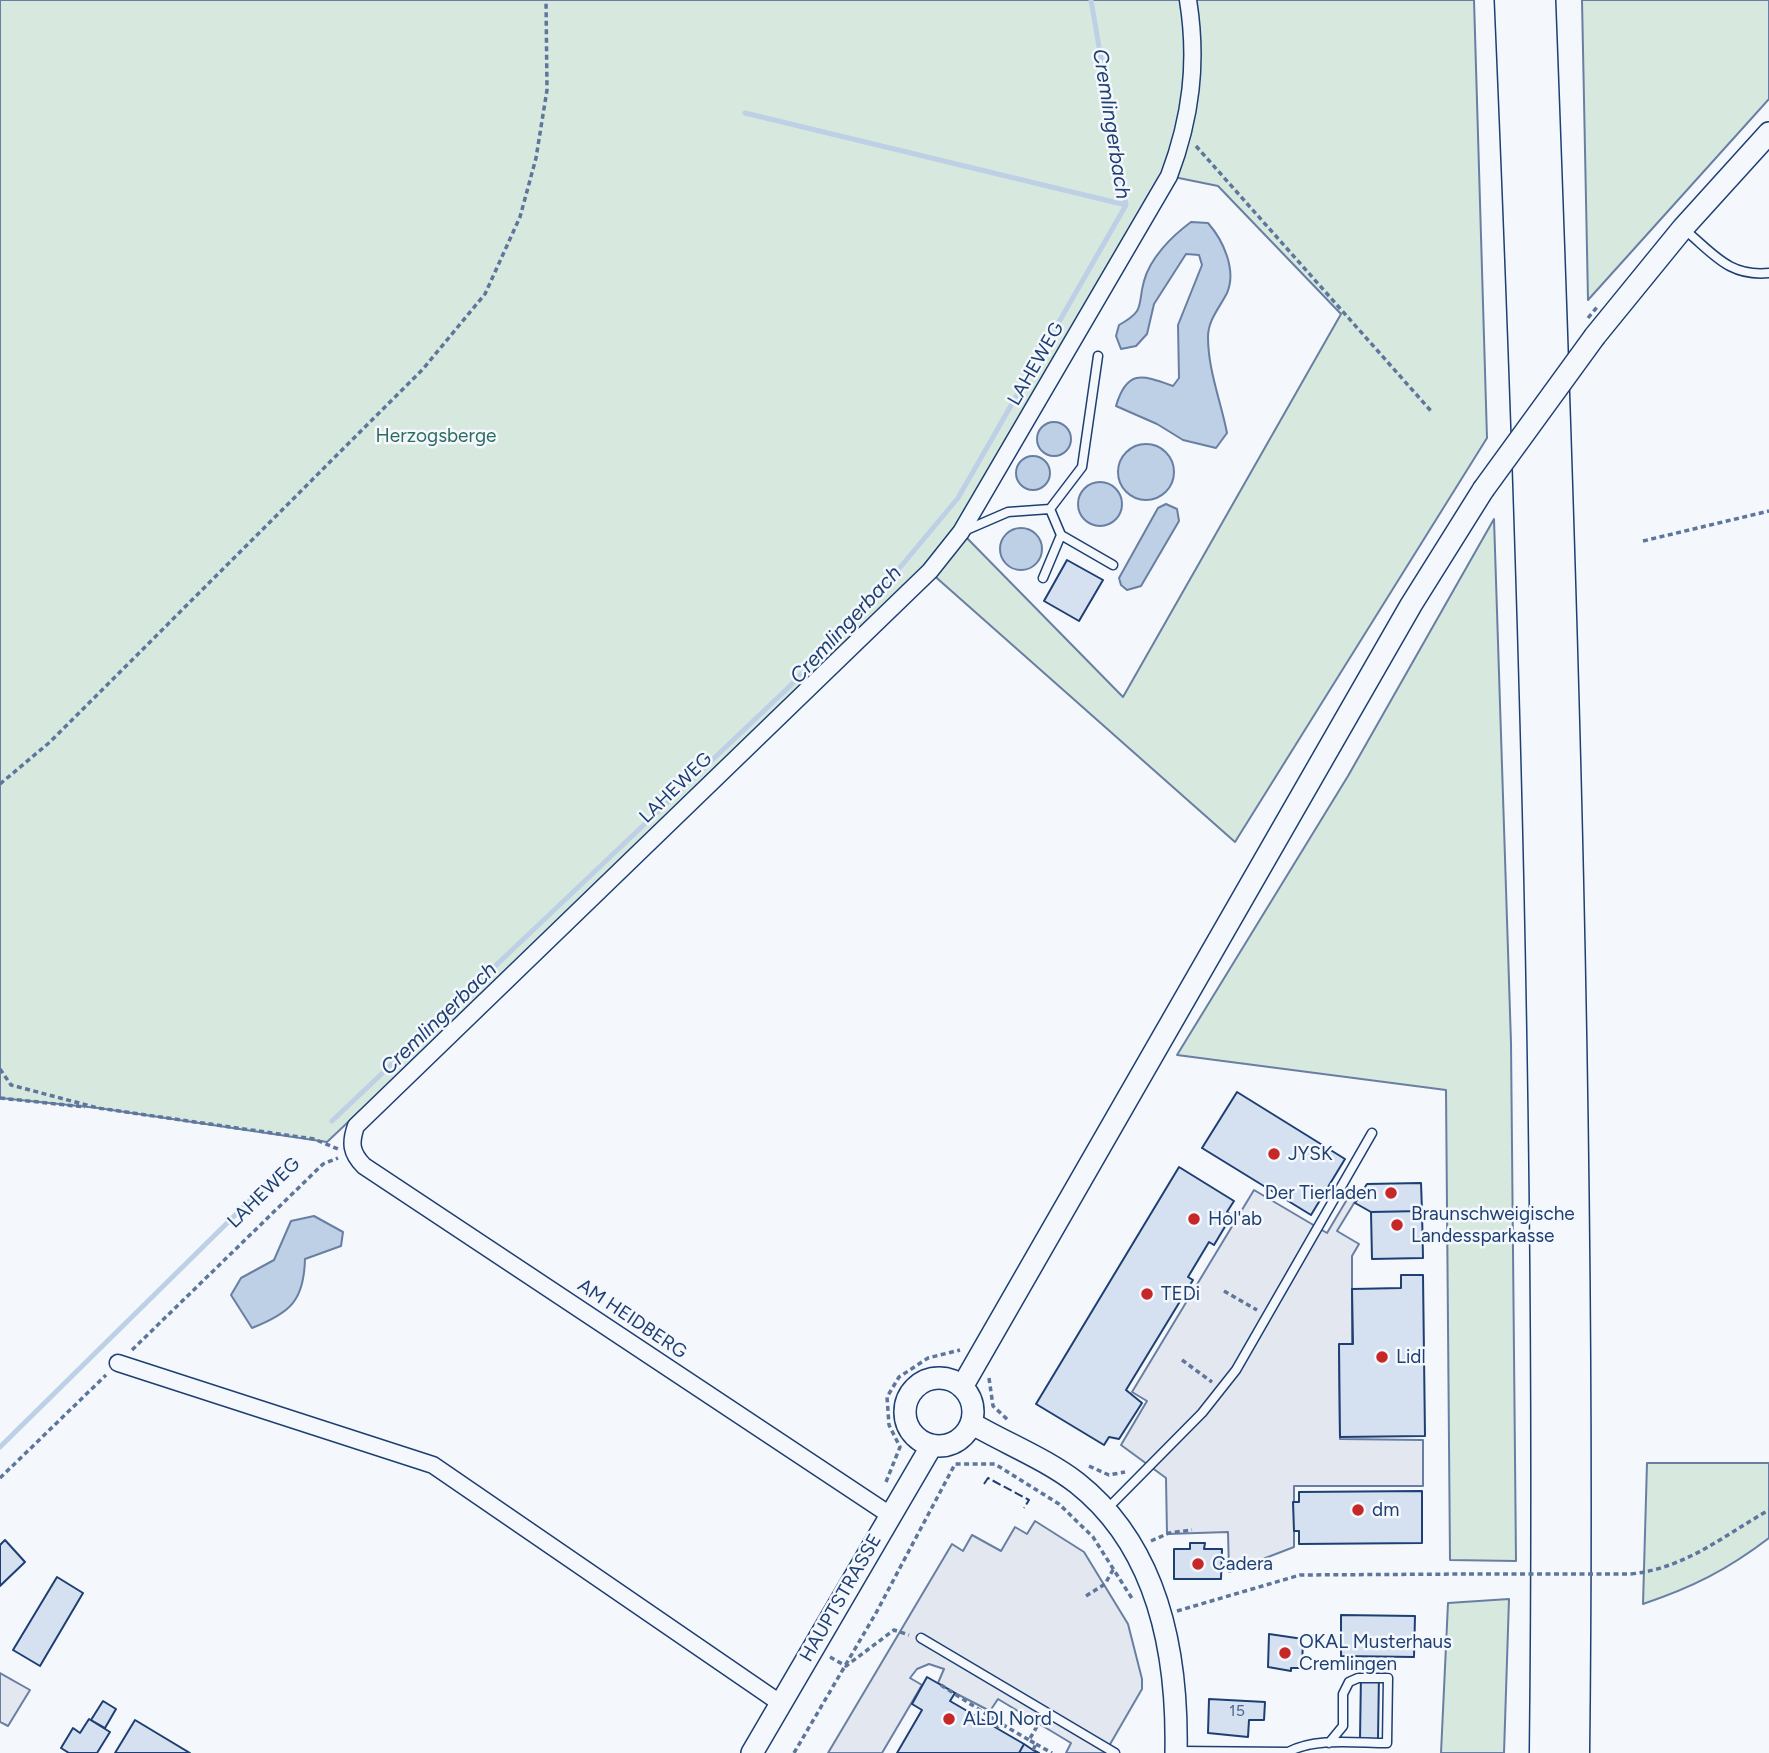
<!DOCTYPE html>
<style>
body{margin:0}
canvas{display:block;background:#f4f7fb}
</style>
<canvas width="1769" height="1753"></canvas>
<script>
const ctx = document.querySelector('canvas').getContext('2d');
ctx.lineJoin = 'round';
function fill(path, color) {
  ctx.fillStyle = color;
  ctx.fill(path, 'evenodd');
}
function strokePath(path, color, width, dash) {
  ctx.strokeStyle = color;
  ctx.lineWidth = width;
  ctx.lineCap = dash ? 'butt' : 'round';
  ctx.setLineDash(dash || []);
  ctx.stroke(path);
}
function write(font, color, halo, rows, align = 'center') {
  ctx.font = font + ' Figtree,sans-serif';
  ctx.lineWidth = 5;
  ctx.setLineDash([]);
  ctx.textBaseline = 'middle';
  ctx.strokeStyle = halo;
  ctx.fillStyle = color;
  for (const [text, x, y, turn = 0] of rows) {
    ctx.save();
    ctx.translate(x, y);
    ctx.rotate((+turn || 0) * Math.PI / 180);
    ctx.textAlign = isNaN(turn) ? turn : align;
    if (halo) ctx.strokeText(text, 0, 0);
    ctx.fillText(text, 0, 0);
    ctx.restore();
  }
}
const green = new Path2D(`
 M0,0H1474L1487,438L1235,842L930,572L327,1142L98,1108L0,1098ZM1169,176L1218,186L1341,314L1123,697L961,532Z
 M1582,0H1769V99L1588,300Z
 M1494,519L1511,1043L1516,1561L1450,1560L1446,1090L1177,1055L1348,776Z
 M1647,1463H1769V1538C1727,1570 1693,1587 1643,1604Z
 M1509,1599L1504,1753H1441L1448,1603Z`);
fill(green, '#d7e8df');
strokePath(green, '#687fa3', 2);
const parking = new Path2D(`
 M1254,1190L1327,1233L1352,1191L1359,1195L1337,1231L1359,1244L1352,1256V1344L1339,1345L1340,1439L1423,1440V1486H1294V1547L1229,1572L1228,1532L1167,1534L1166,1478L1121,1445L1147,1401L1132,1392Z
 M1035,1521L1084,1552L1128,1624L1142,1679V1689L1105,1753H1066L1071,1743L998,1699L990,1711L955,1693L938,1683L944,1669L929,1664L917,1669L910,1678L922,1685L882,1753H828L952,1544L963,1551L972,1535L1001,1551L1015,1527L1027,1534Z
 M0,1673L30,1690L8,1726L0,1722Z`);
fill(parking, '#e3e8f0');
strokePath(parking, '#687fa3', 2);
const water = new Path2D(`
 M1191,222L1208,223C1223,240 1237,270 1227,293C1220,307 1208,320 1208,337C1208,370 1221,402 1227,433L1216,448L1183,440L1157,424L1116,406C1127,369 1142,375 1173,386L1179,378L1178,325L1202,265L1199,255L1186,254L1154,304L1147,334L1136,346L1121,349L1116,336L1119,325C1146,310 1137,306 1144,281C1150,258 1172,236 1191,222Z
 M1037 439a17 17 0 1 1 34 0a17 17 0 1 1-34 0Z
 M1118 472a28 28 0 1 1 56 0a28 28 0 1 1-56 0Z
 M1016 473a17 17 0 1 1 34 0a17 17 0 1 1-34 0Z
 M1078 504a22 22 0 1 1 44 0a22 22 0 1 1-44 0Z
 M1166,504L1177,509L1179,521L1141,586L1127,590L1121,585L1119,578L1158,508Z
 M1000 549a21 21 0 1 1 42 0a21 21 0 1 1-42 0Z
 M314,1216L343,1232L341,1246L305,1259C304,1301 290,1313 252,1328L231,1295L241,1278L274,1260L291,1221Z`);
fill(water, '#bed0e5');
strokePath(water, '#687fa3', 2);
strokePath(new Path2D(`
 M745,113L1126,205
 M332,1121L789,687L877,595L958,498L1126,205L1091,0
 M0,1447L290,1161`), '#bed0e5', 5);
const building = new Path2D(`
 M1067,560L1103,580L1079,621L1044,601Z
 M1237,1092L1345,1159L1311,1215L1202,1148Z
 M1179,1167L1234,1201L1227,1212L1232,1215L1214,1245L1209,1242L1188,1277L1193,1280L1126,1390L1142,1403L1119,1439L1109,1437L1104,1445L1036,1404Z
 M1421,1183L1422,1211L1371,1212L1355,1203L1367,1184Z
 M1422,1211L1423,1258L1372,1259L1371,1212Z
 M1401,1275H1423L1425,1436L1340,1437L1339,1344H1353L1352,1289L1401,1288Z
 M1422,1491V1543L1299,1544V1531H1294L1293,1502H1299V1492Z
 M5,1540L25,1562L0,1586V1545Z
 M1190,1543H1205L1204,1549H1222L1221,1579H1174V1549H1190Z
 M57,1577L83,1593L40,1666L13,1650Z
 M1341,1615L1415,1616L1414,1657L1341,1656Z
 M1269,1634L1303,1639L1302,1668H1291V1671L1268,1667Z
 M1361,1674H1379L1378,1739H1360Z
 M927,1677L955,1693L950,1701L1024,1744L1019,1753H897L922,1710L912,1704Z
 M1209,1699L1265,1702L1264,1720H1249L1248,1737L1208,1733Z
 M103,1701L116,1709L105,1728L91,1720Z
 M89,1719L110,1732L97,1753H69L61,1748L73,1728L80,1733Z
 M135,1720L190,1753H115Z
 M1024,1744L1033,1750L1039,1753H1019Z`);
fill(building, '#d5e0f0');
strokePath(building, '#1d3f73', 2);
const service = new Path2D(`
 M1685,230C1714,254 1729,277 1769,273
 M964,531L1008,512L1050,509L1082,467L1098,356
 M1061,535L1113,565
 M1043,578L1061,535L1050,509
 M1107,1509L1202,1413L1236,1370L1372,1133
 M921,1638L1115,1753
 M1179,1751L1288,1752C1316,1737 1356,1743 1387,1743L1388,1678H1358L1349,1682L1343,1694V1726L1329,1743`);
const minor = new Path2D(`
 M118,1363L433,1465L780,1703
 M890,1515L364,1166C351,1153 350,1143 356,1126L930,571L961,532L1169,176C1191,118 1198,62 1188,0`);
const tertiary = new Path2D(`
 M1595,336L1683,228L1769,133
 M905 1412a34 34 0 1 1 68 0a34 34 0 1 1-68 0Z
 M962,1387L1411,605L1483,490
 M971,1423C1005,1443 1046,1459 1077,1483C1159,1548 1178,1655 1176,1753
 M752,1753L932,1445`);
const motorway = new Path2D(`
 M1510,0C1535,584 1552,1169 1545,1753
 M1540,0C1562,584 1581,1169 1574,1753`);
strokePath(service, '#1d3f73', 11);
strokePath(minor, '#1d3f73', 19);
strokePath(tertiary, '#1d3f73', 24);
strokePath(motorway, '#1d3f73', 33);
strokePath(new Path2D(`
 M1196,146L1431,411
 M1643,541L1769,511
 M0,784L50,742L423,369L485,294L520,217L536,158L547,90L546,0
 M0,1069L11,1085L98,1108L314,1139L338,1149
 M0,1098L85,1107
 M1224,1291L1257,1310
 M132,1350L323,1164L338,1158
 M1182,1360L1212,1382
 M989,1378L993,1406L1008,1420
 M1089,1466L1109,1475L1125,1472
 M0,1478L106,1375
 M886,1482L900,1447L889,1425L887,1397L899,1377L928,1358L960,1350
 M1151,1541L1169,1533L1192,1530
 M1631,1574C1686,1568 1723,1536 1769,1510
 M1086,1596L1105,1584L1114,1568
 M1177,1611L1300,1575L1469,1574
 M830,1657L846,1666L894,1630L909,1635
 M941,1685L1000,1723
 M997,1728L1000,1723L1029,1740
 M1036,1744L1052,1753
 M1033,1750L1036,1744L1029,1740L1039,1723
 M794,1753L876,1613L955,1464H995L1059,1504L1093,1537L1133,1600`), '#5e769c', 3.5, [5, 3.5]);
strokePath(service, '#f4f7fb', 8);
strokePath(minor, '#f4f7fb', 16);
strokePath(tertiary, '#f4f7fb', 21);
strokePath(motorway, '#f4f7fb', 30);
const tertiaryBridge = new Path2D(`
 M1483,490L1595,336`);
strokePath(tertiaryBridge, '#1d3f73', 24, []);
strokePath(new Path2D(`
 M1588,318L1598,306
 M1469,1574H1631`), '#5e769c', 3.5, [5, 3.5]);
strokePath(tertiaryBridge, '#f4f7fb', 21);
strokePath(new Path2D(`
 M984,1484L988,1478L1029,1500L1024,1508`), '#1d3f73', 2, [9, 3.5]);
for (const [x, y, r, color] of [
 [1274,1154,7,"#c62828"],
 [1391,1193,7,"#c62828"],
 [1194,1219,7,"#c62828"],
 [1397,1225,7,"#c62828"],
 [1147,1294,7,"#c62828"],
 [1382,1357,7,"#c62828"],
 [1358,1510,7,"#c62828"],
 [1198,1564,7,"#c62828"],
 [1285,1653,7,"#c62828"],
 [949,1719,7,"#c62828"]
]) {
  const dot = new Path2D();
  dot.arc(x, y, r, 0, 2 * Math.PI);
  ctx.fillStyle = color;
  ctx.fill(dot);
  strokePath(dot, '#f4f7fb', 2.5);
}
write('16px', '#4b6792', null, [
 ["15",1237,1711]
]);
write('19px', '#1d3f73', '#f4f7fb', [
 ["LAHEWEG",1036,364,-60],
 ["LAHEWEG",676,788,-44],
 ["LAHEWEG",264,1193,-44],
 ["AM HEIDBERG",632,1319,34],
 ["HAUPTSTRASSE",841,1598,-60]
]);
write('19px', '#2c6c60', '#f4f7fb', [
 ["Herzogsberge",436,436]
]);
write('19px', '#1d3f73', '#f4f7fb', [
 ["JYSK",1288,1154],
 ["Der Tierladen",1377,1193,"right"],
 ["Braunschweigische",1411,1214],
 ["Landessparkasse",1411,1236],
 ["Hol'ab",1208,1219],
 ["TEDi",1161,1294],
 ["Lidl",1396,1357],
 ["dm",1372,1510],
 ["Cadera",1212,1564],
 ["OKAL Musterhaus",1299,1642],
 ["Cremlingen",1299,1664],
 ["ALDI Nord",963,1719]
], 'left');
write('italic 21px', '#1d3f73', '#f4f7fb', [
 ["Cremlingerbach",1111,124,81],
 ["Cremlingerbach",846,625,-47],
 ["Cremlingerbach",439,1019,-44]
]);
</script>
